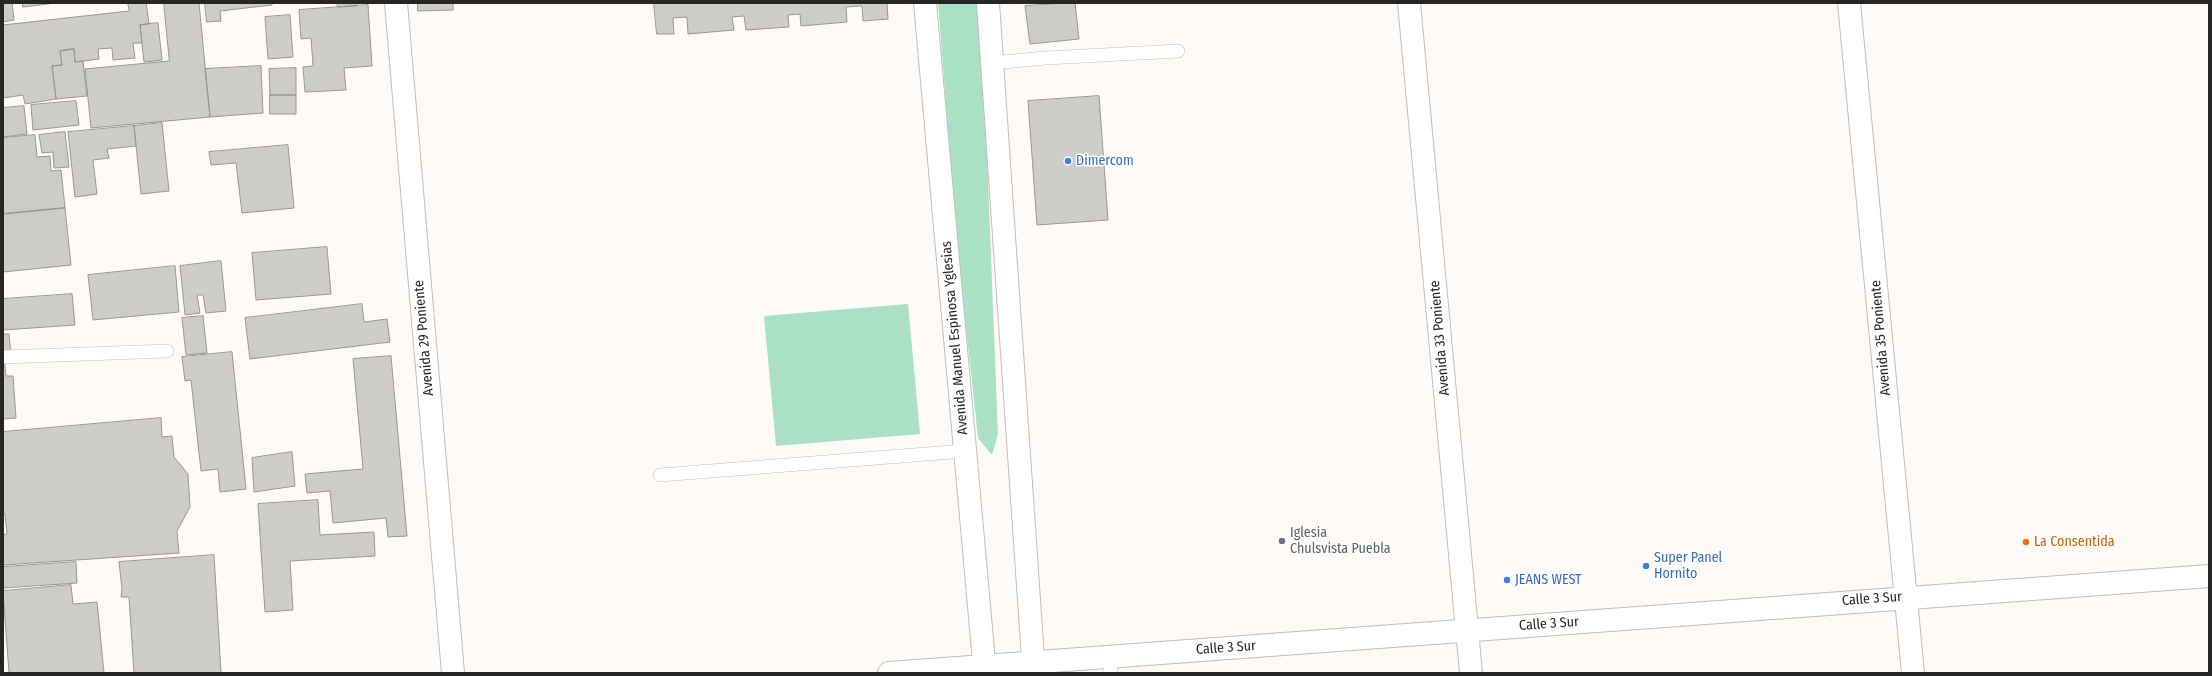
<!DOCTYPE html>
<style>
body{margin:0}
#map{position:relative;width:2212px;height:676px;overflow:hidden;background:#fdfaf7;font-family:"Fira Sans Condensed",sans-serif}
canvas{display:block}
.frame{position:absolute;inset:0;border:4px solid #272625;pointer-events:none}
</style>
<div id="map">
<canvas width="2212" height="676"></canvas>
<div class="frame"></div>
</div>
<script>
const ctx = document.querySelector('canvas').getContext('2d');
ctx.lineJoin = 'round';
function fill(path, color) {
  ctx.fillStyle = color;
  ctx.fill(path, 'evenodd');
}
function strokePath(path, color, width, dash) {
  ctx.strokeStyle = color;
  ctx.lineWidth = width;
  ctx.lineCap = dash ? 'butt' : 'round';
  ctx.setLineDash(dash || []);
  ctx.stroke(path);
}
function write(font, color, halo, rows, align = 'center') {
  ctx.font = font + ' "Fira Sans Condensed",sans-serif';
  ctx.lineWidth = 3;
  ctx.setLineDash([]);
  ctx.textBaseline = 'middle';
  ctx.strokeStyle = halo;
  ctx.fillStyle = color;
  for (const [text, x, y, turn = 0] of rows) {
    ctx.save();
    ctx.translate(x, y);
    ctx.rotate((+turn || 0) * Math.PI / 180);
    ctx.textAlign = isNaN(turn) ? turn : align;
    if (halo) ctx.strokeText(text, 0, 0);
    ctx.fillText(text, 0, 0);
    ctx.restore();
  }
}
fill(new Path2D(`
 M938,3H981L998,434L992,455L978,438L957,243Z
 M908,304L920,434L776,446L764,316Z`), '#aae0c3');
const building = new Path2D(`
 M3,3H12L14,20L3,22Z
 M23,3H56L23,7Z
 M128,3H146L149,24L140,25L142,43H133L135,58L113,60L112,48L98,49L99,59L75,62L74,49L60,51L62,65L52,66L56,99L25,104L23,95L3,98V25L129,11Z
 M164,3H199L210,117L91,128L85,69L169,61Z
 M205,3H272V5L220,11L221,21L207,22Z
 M337,3H357V6L338,7Z
 M418,3H453V10L418,11Z
 M654,3H887L888,19L863,21L862,6L846,7L847,22L801,26L800,14L788,15L789,27L746,30L744,16L732,17L734,30L688,34L687,17L673,18L674,34H657Z
 M1075,3L1079,39L1030,44L1025,6Z
 M368,5L372,66L344,68L346,90L305,92L303,67L313,66L311,38L301,39L299,10Z
 M290,15L293,57L268,59L265,17Z
 M158,23L162,60L144,62L140,25Z
 M74,49L75,62L83,61L87,96L56,99L52,66L62,65L60,51Z
 M261,66L263,113L210,117L205,69Z
 M296,68V95H270L269,69Z
 M270,95H296V114H270Z
 M1099,96L1108,220L1037,225L1028,101Z
 M76,101L79,125L33,130L31,105Z
 M24,106L27,134L3,137V108Z
 M162,123L169,191L141,194L134,126Z
 M134,126L136,146L107,149L109,158L93,160L97,194L75,197L68,132Z
 M65,132L69,167L54,168L53,152L42,153L39,135Z
 M35,135L37,157L50,156L51,171L61,170L65,208L3,214V138Z
 M288,145L294,208L242,213L236,163L211,165L209,152Z
 M65,208L71,265L3,272V214Z
 M327,247L331,294L256,300L252,253Z
 M221,261L226,311L206,313L203,295H197L200,313L185,315L180,266Z
 M175,266L179,312L93,320L88,275Z
 M72,294L75,325L3,330V299Z
 M362,304L364,322L387,319L390,342L250,359L245,318Z
 M203,316L207,353L186,355L182,318Z
 M3,334H9L11,355L4,357L6,376H13L16,418L3,419Z
 M232,352L246,489L220,492L218,469L201,471L191,380L185,381L182,357Z
 M391,356L407,536L388,537L386,518L333,523L330,491L307,493L305,474L363,469L353,359Z
 M161,418L162,437L172,436L174,457L188,474L190,507L177,531L179,553L3,565V535L7,534L5,514H3V432Z
 M292,452L295,486L254,492L252,458Z
 M318,500L320,535L374,532L375,556L290,561L293,610L265,612L258,504Z
 M214,555L221,673H134L129,597H121L122,589L119,562Z
 M76,562L77,583L3,588V567Z
 M71,585L73,604L97,602L104,673H9L3,591Z`);
fill(building, '#ceccc8');
strokePath(building, '#989692', 1);
const lane = new Path2D(`
 M992,63L1046,58L1178,51
 M4,357L167,351
 M660,475L965,451
 M1109,657L1111,673`);
const street = new Path2D(`
 M396,3L453,673
 M1409,3L1471,673
 M1849,3L1913,673
 M889,673L2209,576`);
const secondary = new Path2D(`
 M925,3L985,673
 M988,3L1034,673`);
strokePath(lane, '#c0bdba', 14);
strokePath(street, '#c0bdba', 24);
strokePath(secondary, '#c0bdba', 24);
strokePath(lane, '#fff', 13);
strokePath(street, '#fff', 22);
strokePath(secondary, '#fff', 22);
for (const [x, y, r, color] of [
 [1068,161,4,"#3f7fe0"],
 [1282,541,4,"#6b7280"],
 [2026,542,4,"#e8710a"],
 [1646,566,4,"#3f7fe0"],
 [1507,580,4,"#3f7fe0"]
]) {
  const dot = new Path2D();
  dot.arc(x, y, r, 0, 2 * Math.PI);
  ctx.fillStyle = color;
  ctx.fill(dot);
  strokePath(dot, '#fff', 1.5);
}
write('14px', '#366cbe', '#fff', [
 ["Dimercom",1076,161],
 ["Super Panel",1654,558],
 ["Hornito",1654,574],
 ["JEANS WEST",1515,580]
], 'left');
write('14px', '#272625', '#fff', [
 ["Avenida 29 Poniente",424,338,-95],
 ["Avenida Manuel Espinosa Yglesias",955,338,-95],
 ["Avenida 33 Poniente",1440,338,-95],
 ["Avenida 35 Poniente",1881,338,-95],
 ["Calle 3 Sur",1872,599,-4],
 ["Calle 3 Sur",1549,624,-4],
 ["Calle 3 Sur",1226,648,-4]
]);
write('14px', '#5b616d', '#fff', [
 ["Iglesia",1290,533],
 ["Chulsvista Puebla",1290,549]
], 'left');
write('14px', '#c56008', '#fff', [
 ["La Consentida",2034,542]
], 'left');
</script>
